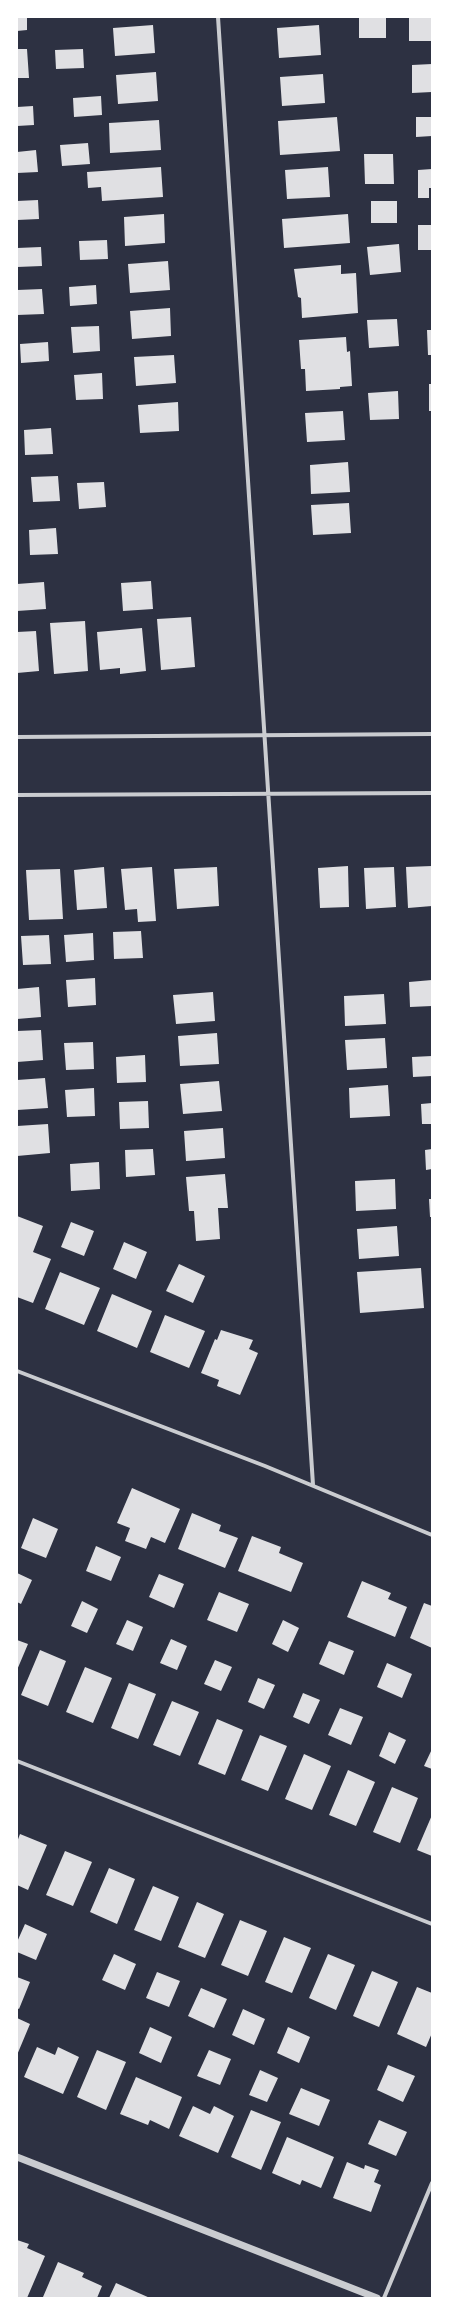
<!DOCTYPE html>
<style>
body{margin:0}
#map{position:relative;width:449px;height:2315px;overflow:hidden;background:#2d3142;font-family:"Work Sans",sans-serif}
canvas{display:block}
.frame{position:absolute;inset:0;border:18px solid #fff;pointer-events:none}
</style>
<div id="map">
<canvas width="449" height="2315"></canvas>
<div class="frame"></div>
</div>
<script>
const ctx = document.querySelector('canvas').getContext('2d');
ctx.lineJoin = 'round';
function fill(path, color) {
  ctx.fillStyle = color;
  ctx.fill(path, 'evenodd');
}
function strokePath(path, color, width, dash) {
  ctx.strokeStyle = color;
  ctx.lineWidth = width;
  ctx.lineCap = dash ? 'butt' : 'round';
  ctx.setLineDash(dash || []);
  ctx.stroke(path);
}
fill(new Path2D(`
 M17,17H27V30L17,31Z
 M359,17H386V38H359Z
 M409,17H432V41H409Z
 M153,25L155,53L115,56L113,28Z
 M319,25L321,55L279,58L277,28Z
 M17,49H27L29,78H17Z
 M83,49L84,68L56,69L55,50Z
 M432,64V92L412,93V65Z
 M156,72L158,101L118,104L116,75Z
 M323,74L325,103L282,106L280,77Z
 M101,96L102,115L74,117L73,98Z
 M33,106L34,125L17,126V107Z
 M337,117L340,151L280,155L278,121Z
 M416,117H432V136L416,137Z
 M159,120L161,150L110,153L109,123Z
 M88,143L90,164L62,166L60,145Z
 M36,150L38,172L17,173V152Z
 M364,154H393L394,184H365Z
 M161,167L163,197L102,201L101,187L88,188L87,172Z
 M328,167L330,197L287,199L285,170Z
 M432,169V188H429V198H418V170Z
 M38,200L39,219L17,220V201Z
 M371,201H397V223H371Z
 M164,214L165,243L125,246L124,217Z
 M348,214L350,243L284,248L282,219Z
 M418,225H432V250H418Z
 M107,240L108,259L80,260L79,241Z
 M399,244L401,272L370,275L367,247Z
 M41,247L42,266L17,267V248Z
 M168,261L170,290L130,293L128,264Z
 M341,265V274L356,273L358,313L302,318L301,298L298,297L294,269Z
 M96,285L97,304L70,306L69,287Z
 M42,289L44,314L17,315V290Z
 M170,308L171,336L132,339L130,311Z
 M397,319L399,346L369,348L367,320Z
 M99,326L100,351L73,353L71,327Z
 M427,330H432V355H428Z
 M346,337L347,352L350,351L352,386L340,387V389L306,391L305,369H301L299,340Z
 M48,342L49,361L21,363L20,344Z
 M174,355L176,383L136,386L134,357Z
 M102,373L103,399L76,400L74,375Z
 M429,384H432V411H429Z
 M398,391L399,419L370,420L368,393Z
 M178,402L179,431L140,433L138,405Z
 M343,411L345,440L307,442L305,413Z
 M51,428L53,454L25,455L24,430Z
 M348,462L350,492L311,494L310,465Z
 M58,476L60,501L33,502L31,477Z
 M104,482L106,507L79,509L77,483Z
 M349,503L351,533L313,535L311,505Z
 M56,528L58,554L30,555L29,530Z
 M151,581L153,609L123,611L121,583Z
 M44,582L46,609L17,611V584Z
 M191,617L195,667L161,670L157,619Z
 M85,621L88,671L54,674L50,623Z
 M142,628L146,671L120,674V668L100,670L97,632Z
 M36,631L39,671L17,673V632Z
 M348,866L349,907L320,908L318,868Z
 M432,866V906L408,908L406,867Z
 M104,867L107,908L77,910L74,870Z
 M152,867L156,921L138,922L137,909L125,910L121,869Z
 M217,867L219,906L177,909L174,869Z
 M394,867L396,907L366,909L364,868Z
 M60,869L63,919L29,920L26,870Z
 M141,931L143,958L114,959L113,932Z
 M93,933L94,960L66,962L64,935Z
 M49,935L51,964L23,965L21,936Z
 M95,978L96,1005L68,1007L66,980Z
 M432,980V1006L410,1007L409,982Z
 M39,987L41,1017L17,1019V989Z
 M213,992L215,1021L176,1024L173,995Z
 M384,994L386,1024L345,1026L344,996Z
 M41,1030L43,1060L17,1062V1031Z
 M217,1033L219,1064L180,1066L178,1036Z
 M385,1038L387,1068L347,1070L345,1040Z
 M93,1042L94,1069L66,1070L64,1043Z
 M145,1055L146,1082L117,1083L116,1057Z
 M432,1056V1076L413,1077L412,1057Z
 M45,1078L48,1108L17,1110V1080Z
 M219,1081L222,1111L183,1114L180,1084Z
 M388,1085L390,1116L350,1118L349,1088Z
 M94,1088L95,1116L67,1117L65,1090Z
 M148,1101L149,1128L120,1129L119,1102Z
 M432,1103V1124H422L421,1104Z
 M48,1124L50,1153L17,1156V1126Z
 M223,1128L225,1158L186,1161L184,1131Z
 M153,1149L155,1175L126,1177L125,1150Z
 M432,1149V1169L426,1170L425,1150Z
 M99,1162L100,1189L71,1191L70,1164Z
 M225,1174L228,1208H218L220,1239L196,1241L194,1211H189L186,1177Z
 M395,1179L396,1209L356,1211L355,1181Z
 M429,1199H432V1217H430Z
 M17,1216L43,1226L33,1252L51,1259L33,1303L17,1297Z
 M71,1222L94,1231L84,1256L61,1247Z
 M397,1226L399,1256L359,1259L357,1229Z
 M124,1242L147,1252L136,1279L113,1269Z
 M179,1264L205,1276L193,1303L166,1291Z
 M421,1268L424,1308L360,1313L357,1272Z
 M60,1272L100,1288L84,1325L45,1309Z
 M112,1294L152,1311L137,1348L97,1331Z
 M165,1315L205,1331L189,1368L150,1352Z
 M221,1330L253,1340L249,1349L258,1353L240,1395L217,1386L219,1380L201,1373L215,1339L217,1340Z
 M132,1488L180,1509L165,1543L151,1537L146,1549L125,1541L130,1528L117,1523Z
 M192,1513L221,1525L219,1531L238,1538L225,1568L178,1549Z
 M33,1518L58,1529L46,1558L21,1548Z
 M252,1536L281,1547L279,1553L303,1563L291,1592L238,1571Z
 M96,1546L121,1557L111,1581L86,1571Z
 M17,1573L32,1580L21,1604L17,1602Z
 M159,1574L184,1584L174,1608L149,1597Z
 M362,1581L391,1593L388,1599L407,1607L395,1637L347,1617Z
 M219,1592L249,1604L237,1632L207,1620Z
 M82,1601L98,1609L87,1633L71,1626Z
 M424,1603L432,1606V1648L410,1638Z
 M127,1620L143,1627L133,1651L116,1644Z
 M283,1620L299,1628L288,1652L272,1644Z
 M171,1639L187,1646L177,1670L160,1663Z
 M17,1640L28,1644L17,1670Z
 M329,1641L354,1651L344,1675L319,1664Z
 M40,1650L66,1661L48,1706L21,1695Z
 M215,1660L232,1667L221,1691L204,1684Z
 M387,1663L412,1674L402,1698L377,1687Z
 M85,1667L112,1678L93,1723L66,1712Z
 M258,1678L275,1685L264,1709L248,1702Z
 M129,1683L156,1694L138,1739L111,1728Z
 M303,1693L320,1700L309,1724L293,1717Z
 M172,1701L199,1712L180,1756L153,1745Z
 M340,1708L363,1717L351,1745L328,1735Z
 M217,1719L243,1730L225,1775L198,1764Z
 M389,1732L406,1740L395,1764L379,1756Z
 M260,1735L287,1746L268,1791L241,1780Z
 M432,1749V1769L424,1766Z
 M304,1754L331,1766L312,1810L285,1799Z
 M348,1770L375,1782L356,1826L329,1815Z
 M392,1787L418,1798L400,1843L373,1832Z
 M432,1815V1856L417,1850Z
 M20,1834L47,1845L28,1890L17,1885V1842Z
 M65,1851L92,1862L73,1906L46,1895Z
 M109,1868L135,1879L117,1924L90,1912Z
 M153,1886L179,1897L161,1941L134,1930Z
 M197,1902L224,1914L205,1958L178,1947Z
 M240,1920L267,1931L248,1976L221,1965Z
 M25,1924L47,1934L36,1960L17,1952V1942Z
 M284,1937L311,1948L292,1993L265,1982Z
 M114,1954L136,1964L125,1990L102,1980Z
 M328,1954L355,1965L336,2010L309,1998Z
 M372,1971L398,1982L379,2027L353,2016Z
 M157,1972L180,1981L169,2007L146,1998Z
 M17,1977L30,1982L19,2009L17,2008Z
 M417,1987L432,1993V2033L426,2047L397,2034Z
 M201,1988L227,1999L214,2028L188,2016Z
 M243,2009L265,2019L254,2045L232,2035Z
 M17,2018L30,2024L17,2055Z
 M150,2027L172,2037L161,2063L139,2053Z
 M288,2027L310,2037L299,2063L277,2053Z
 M37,2047L55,2055L58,2047L79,2057L63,2094L24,2077Z
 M97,2050L126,2062L106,2110L77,2097Z
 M209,2050L231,2059L220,2085L197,2076Z
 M388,2065L415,2076L403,2102L377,2090Z
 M260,2070L278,2078L267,2102L249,2095Z
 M136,2077L182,2097L169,2129L150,2120L148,2125L120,2114Z
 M301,2088L330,2100L319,2126L289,2114Z
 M193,2106L210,2114L214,2106L234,2116L218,2153L179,2136Z
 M251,2110L281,2122L261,2170L231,2157Z
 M379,2120L407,2132L396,2156L368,2144Z
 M287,2137L334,2157L321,2188L302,2180L300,2185L272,2173Z
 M347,2162L364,2169L365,2165L379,2170L374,2182L381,2185L371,2212L333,2198Z
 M17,2240L29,2244L27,2248L45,2256L27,2298H17Z
 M58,2262L84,2273L82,2277L102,2286L97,2298L43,2297Z
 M116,2283L150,2298H109Z`), '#e0e0e3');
strokePath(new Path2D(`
 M218,17L313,1485
 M17,737L432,734
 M17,795L432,793
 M17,1371L265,1466L432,1535
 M17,1761L432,1924
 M384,2298L432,2183`), '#caccd0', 4);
strokePath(new Path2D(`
 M17,2157L377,2298`), '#caccd0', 7);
</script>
